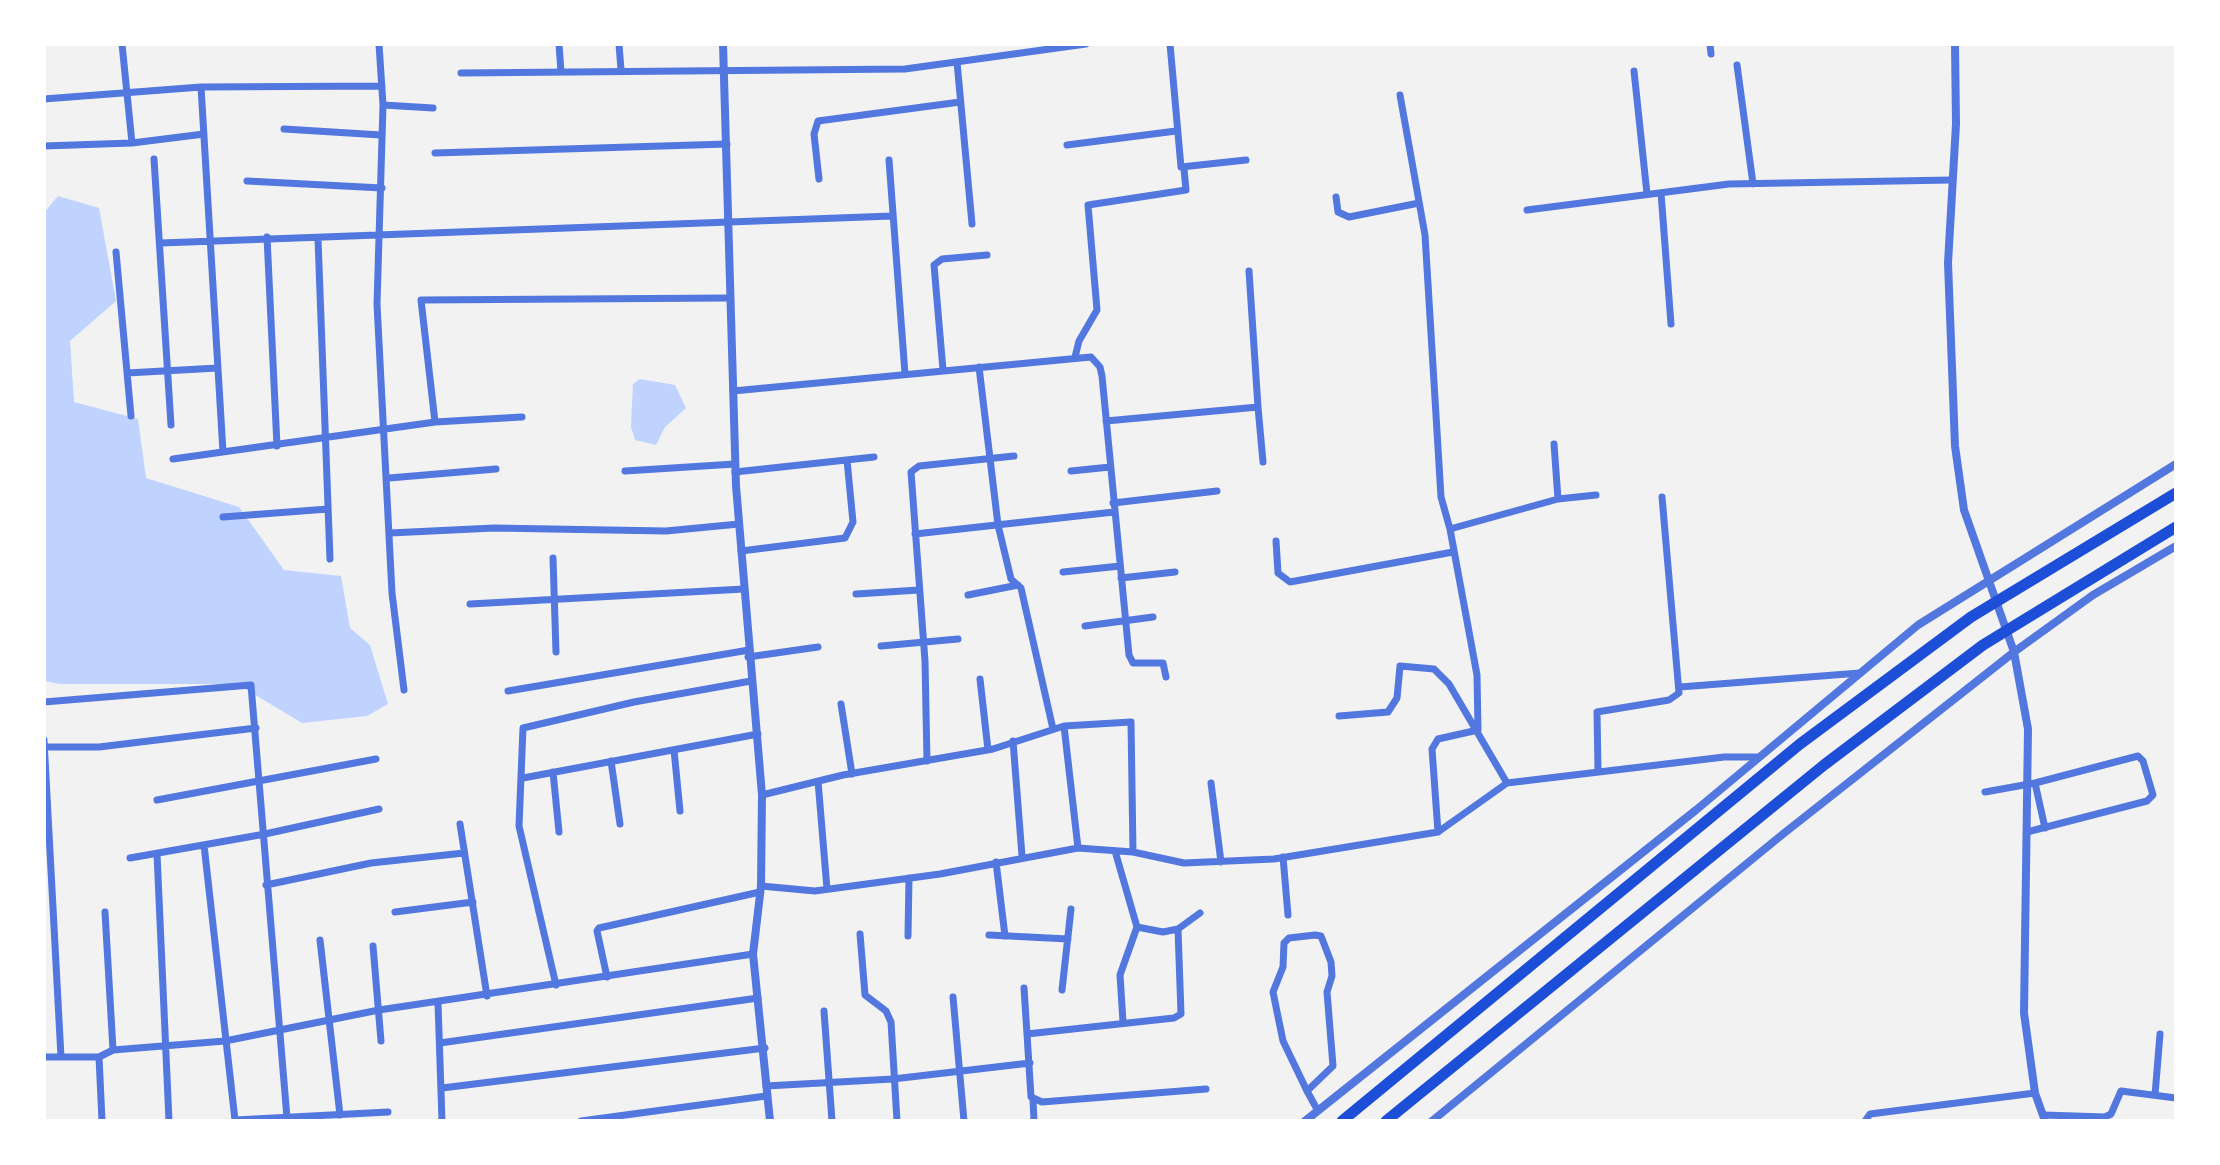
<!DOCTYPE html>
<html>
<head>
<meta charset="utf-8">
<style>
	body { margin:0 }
	#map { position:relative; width:2220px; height:1165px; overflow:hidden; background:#f2f2f2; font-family:"Exo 2",sans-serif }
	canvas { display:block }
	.frame { position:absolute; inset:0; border:46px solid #fff; pointer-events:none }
</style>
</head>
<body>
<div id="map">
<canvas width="2220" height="1165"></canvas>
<div class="frame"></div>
</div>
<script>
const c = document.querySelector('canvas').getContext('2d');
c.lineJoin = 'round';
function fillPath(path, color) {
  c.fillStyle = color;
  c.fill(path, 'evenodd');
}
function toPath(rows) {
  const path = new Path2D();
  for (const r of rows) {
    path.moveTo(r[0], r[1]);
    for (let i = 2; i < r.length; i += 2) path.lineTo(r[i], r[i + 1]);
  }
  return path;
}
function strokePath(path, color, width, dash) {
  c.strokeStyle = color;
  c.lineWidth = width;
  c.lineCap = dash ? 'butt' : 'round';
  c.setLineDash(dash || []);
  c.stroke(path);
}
fillPath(toPath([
	[58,196,99,208,116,301,70,341,74,402,138,419,146,478,239,507,284,570,341,576,350,628,370,645,388,704,367,716,302,723,237,684,60,684,44,681,44,213],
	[640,379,675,385,686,408,665,427,656,445,635,440,631,427,633,384]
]), '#bfd3fe');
strokePath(toPath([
	[122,44,132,143],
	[379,44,383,105,377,304,392,593,404,690],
	[559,44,561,72],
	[619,44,621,70],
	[1170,44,1181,167,1246,160],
	[1710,44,1711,54],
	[957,62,972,224],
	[1737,65,1753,184],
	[1634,71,1647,194],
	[461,73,905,69,1086,44],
	[201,87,223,452],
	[1400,95,1425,235,1441,497,1450,529],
	[44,99,201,87,382,86],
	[383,105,433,108],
	[284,129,381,135],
	[1067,145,1176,131],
	[44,146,132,143,204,134],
	[435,153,727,144],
	[154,159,171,425],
	[889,160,905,374],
	[819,179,814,134,818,121,960,102],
	[247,181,382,188],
	[1661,193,1671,324],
	[1336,197,1338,212,1349,217,1419,203],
	[1527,210,1729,184,1951,180],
	[267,237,277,446],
	[318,239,330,559],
	[161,243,892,216],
	[116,252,131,416],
	[1075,357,1079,341,1097,310,1088,205,1186,190,1184,169],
	[979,367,998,525,1011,579,1021,588,1053,729],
	[943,370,934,265,942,259,987,255],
	[127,373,218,368],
	[733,391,1091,357,1100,367,1102,376,1129,655,1133,663,1163,663,1166,677],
	[1258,407,1263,462],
	[1106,421,1258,407,1249,271],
	[435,422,421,300,728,298],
	[1554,444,1558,499],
	[173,459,435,422,522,417],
	[625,471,735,464],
	[1071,471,1110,467],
	[735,472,874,457],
	[389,478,496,469],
	[1113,503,1217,491],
	[223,517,328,509],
	[390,533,494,528,666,531,739,524],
	[915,534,1114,512],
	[1276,541,1278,573,1290,582,1453,552],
	[741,551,845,538,853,522,847,460],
	[553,558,556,652],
	[1063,572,1120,566],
	[1121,578,1175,572],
	[856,594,919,590],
	[968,595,1018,585],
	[470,604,744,589],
	[1085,626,1153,617],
	[881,646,958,639],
	[748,657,818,647],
	[980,679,988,750],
	[1680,687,1860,673],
	[508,691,749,650],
	[44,702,251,685,287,1118],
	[841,704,852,774],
	[1339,716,1388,712,1397,698,1400,666,1434,669,1449,684,1507,783],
	[1064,726,1078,848],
	[44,740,61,1057],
	[1013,741,1022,856],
	[44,747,99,747,256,728],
	[674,750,680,811],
	[611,761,620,824],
	[927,761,925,661,911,472,919,466,1014,456],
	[1598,771,1597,712,1669,700,1679,693,1662,497],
	[553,772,559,832],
	[523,778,758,734],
	[818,781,827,889],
	[1211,783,1221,862],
	[2035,783,2045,828],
	[1985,792,2035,783,2138,756,2143,761,2153,795,2147,801,2027,832],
	[762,795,843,775,993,749,1064,726,1131,722,1133,852],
	[157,800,376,759],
	[460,824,487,996],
	[1438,832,1432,749,1438,739,1478,730,1477,675,1450,529,1558,499,1596,495],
	[204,845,235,1120,388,1112],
	[1115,851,1137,927,1120,975,1123,1022],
	[157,854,169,1121],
	[1283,857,1288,915],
	[130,858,265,834,379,809],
	[996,862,1005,936],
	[266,885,371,863,464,853],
	[761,886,815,891,940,874,1078,848,1133,852,1184,863,1274,859,1438,832,1507,783,1724,757,1759,757],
	[105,912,113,1050],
	[395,912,473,902],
	[1137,927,1163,932,1178,929,1200,913],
	[1178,929,1181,1014,1174,1018,1027,1034,1031,1097,1042,1102,1206,1089],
	[860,934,865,995,886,1011,891,1022,897,1121],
	[989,935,1068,939],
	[908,936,909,878],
	[320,940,340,1115],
	[373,946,381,1041],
	[607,977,597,931,599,928,760,892],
	[556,985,519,826,523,728,634,702,751,681],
	[1024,988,1027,1034],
	[1062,990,1071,909],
	[953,997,964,1121],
	[438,1003,442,1121],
	[824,1011,832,1121],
	[440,1043,758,998],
	[44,1057,99,1057,113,1050,225,1041,379,1010,753,954],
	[99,1057,102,1121],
	[766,1086,893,1079,1030,1063],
	[442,1088,765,1048],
	[1307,1091,1333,1066,1327,992,1332,976,1331,962,1321,936,1315,935,1289,938,1284,943,1283,967,1273,992,1283,1041,1307,1091,1318,1111],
	[2155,1095,2160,1034],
	[1033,1100,1034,1121],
	[2044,1115,2105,1117,2111,1114,2121,1091,2176,1098],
	[581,1121,766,1096],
	[1865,1121,1870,1114,2035,1093]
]), '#5277de', 7);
strokePath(toPath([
	[723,44,736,486,762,795,761,886,753,954,770,1121],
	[1955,44,1956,124,1948,263,1955,446,1964,510,2014,652,2028,729,2024,1013,2035,1093,2045,1121],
	[1305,1121,1696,810,1918,625,2176,464],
	[1432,1121,1783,834,2014,652,2093,595,2176,546]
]), '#5277de', 8);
strokePath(toPath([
	[1342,1121,1800,744,1971,617,2176,493],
	[1386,1121,1824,765,1983,645,2176,527]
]), '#1d4ed8', 11);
</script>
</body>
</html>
